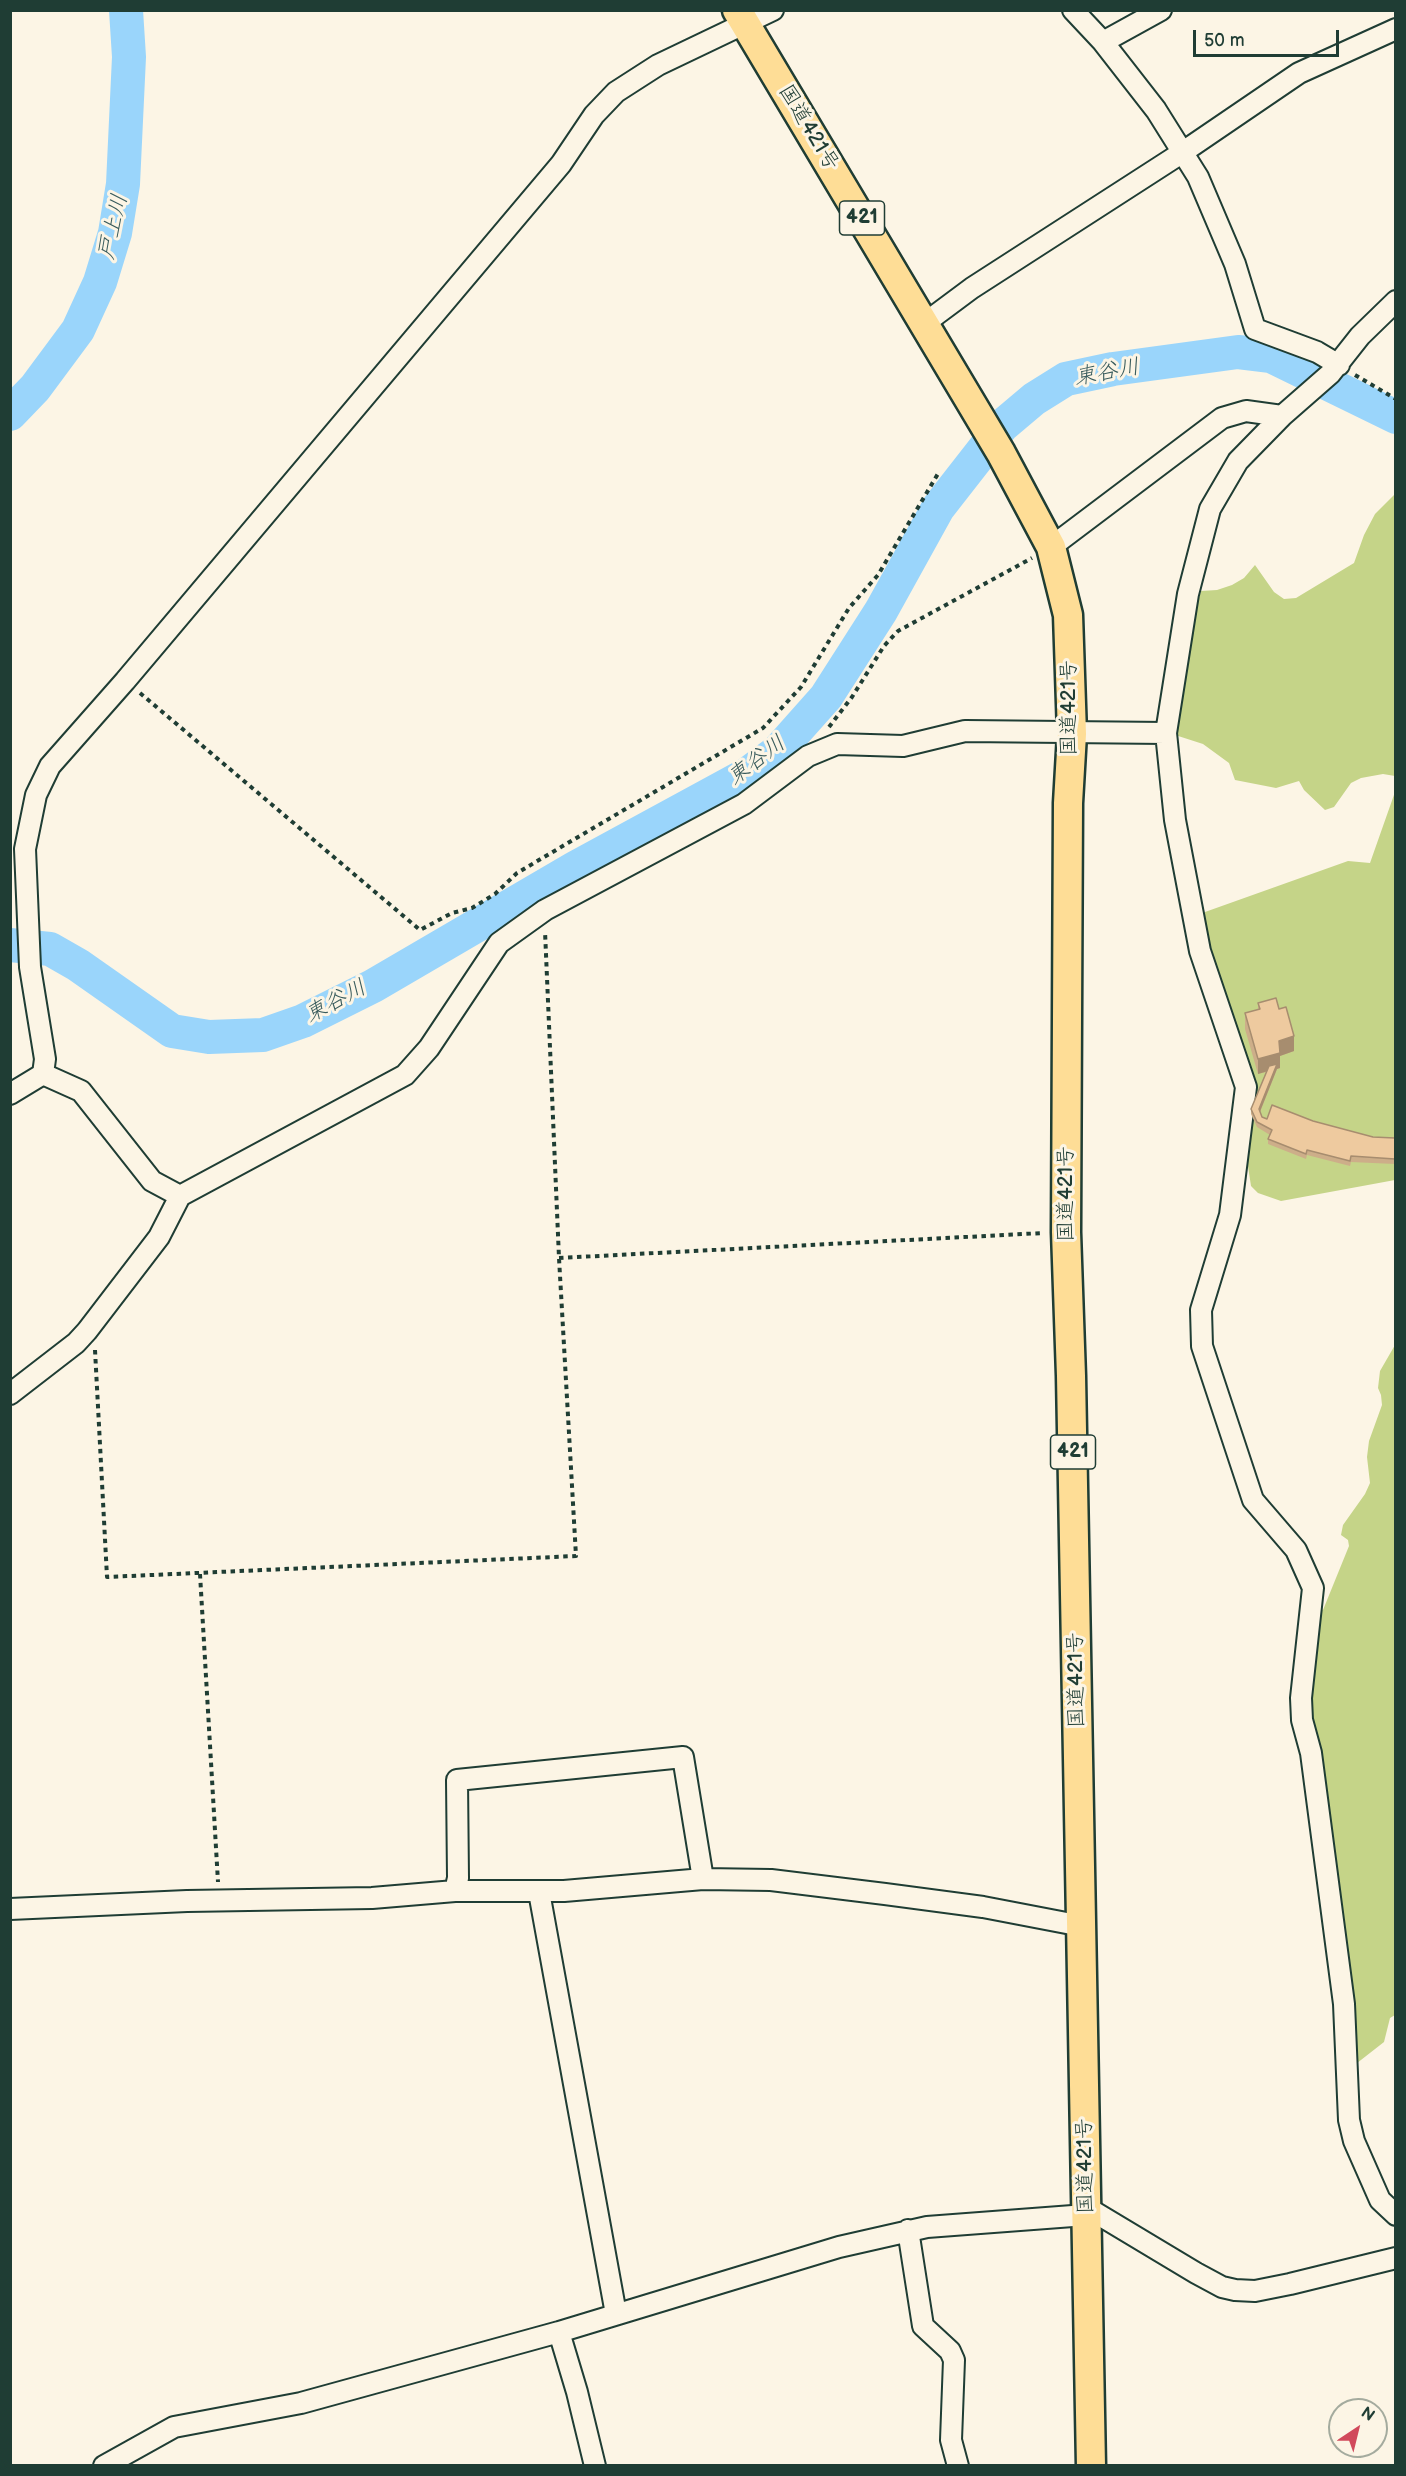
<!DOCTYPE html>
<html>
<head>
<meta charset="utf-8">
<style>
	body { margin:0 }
	#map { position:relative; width:1406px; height:2476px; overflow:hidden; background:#fcf5e5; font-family:"Balsamiq Sans",sans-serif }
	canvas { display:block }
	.frame { position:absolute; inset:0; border:12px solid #1f3d34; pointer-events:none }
	.north { position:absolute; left:1328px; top:2398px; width:60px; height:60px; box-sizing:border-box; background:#fcf5e5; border:2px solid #a4ab9e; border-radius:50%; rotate:35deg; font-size:16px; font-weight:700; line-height:24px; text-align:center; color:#1f3d34 }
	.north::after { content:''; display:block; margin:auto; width:21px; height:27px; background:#d1495b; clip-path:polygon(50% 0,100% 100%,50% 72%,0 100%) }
	.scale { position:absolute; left:1193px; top:30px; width:146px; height:27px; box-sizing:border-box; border:3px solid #1f3d34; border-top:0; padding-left:8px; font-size:18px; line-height:21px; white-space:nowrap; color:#1f3d34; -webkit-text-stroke:4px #fcf5e5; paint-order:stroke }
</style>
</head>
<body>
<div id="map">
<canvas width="1406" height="2476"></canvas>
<div class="frame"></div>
<div class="north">N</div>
<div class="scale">50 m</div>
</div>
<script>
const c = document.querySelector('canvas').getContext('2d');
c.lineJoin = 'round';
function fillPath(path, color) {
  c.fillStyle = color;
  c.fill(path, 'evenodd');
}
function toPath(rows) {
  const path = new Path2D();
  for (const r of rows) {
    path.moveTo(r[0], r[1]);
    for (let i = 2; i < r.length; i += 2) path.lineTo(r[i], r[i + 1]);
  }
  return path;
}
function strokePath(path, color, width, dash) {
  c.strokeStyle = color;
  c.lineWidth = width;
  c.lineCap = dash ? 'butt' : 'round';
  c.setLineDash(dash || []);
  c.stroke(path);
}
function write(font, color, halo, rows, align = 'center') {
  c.font = font + ' "Balsamiq Sans","Klee One",sans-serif';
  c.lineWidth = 6;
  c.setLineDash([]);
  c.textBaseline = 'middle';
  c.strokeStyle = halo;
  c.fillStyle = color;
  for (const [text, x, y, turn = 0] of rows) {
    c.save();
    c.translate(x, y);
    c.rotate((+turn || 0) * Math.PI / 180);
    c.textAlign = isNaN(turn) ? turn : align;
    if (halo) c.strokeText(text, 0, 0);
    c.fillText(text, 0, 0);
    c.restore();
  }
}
fillPath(toPath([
	[1395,494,1395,776,1383,774,1361,778,1351,783,1334,807,1325,810,1304,790,1299,781,1276,788,1235,780,1229,763,1203,744,1172,734,1183,656,1201,591,1217,590,1232,585,1244,578,1255,565,1274,592,1284,599,1296,598,1354,563,1364,535,1375,514],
	[1395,792,1395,1180,1281,1201,1258,1193,1251,1186,1244,1140,1245,1114,1201,920,1205,912,1348,861,1370,863],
	[1395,1345,1395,2015,1390,2018,1384,2042,1352,2067,1307,1721,1317,1607,1323,1610,1349,1546,1348,1540,1341,1535,1343,1525,1365,1494,1370,1483,1367,1457,1369,1441,1382,1405,1381,1395,1378,1388,1380,1371]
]), '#c5d488');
strokePath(toPath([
	[10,414,35,388,78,330,100,282,115,233,123,184,129,57,126,10],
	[10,945,50,949,78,965,172,1031,209,1037,263,1035,303,1021,373,986,575,868,746,775,778,751,826,697,881,611,938,508,1002,426,1034,399,1066,379,1113,369,1238,352,1271,356,1396,417]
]), '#9ad5fb', 34);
const minor = toPath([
	[1073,10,1103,42,1156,110,1198,177,1235,264,1255,329,1317,352,1339,365],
	[1103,42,1161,10],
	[1396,301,1360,336,1330,374,1282,416,1238,461,1210,509,1188,594,1166,733,1175,820,1200,951,1246,1087,1230,1215,1201,1310,1202,1346,1253,1500,1296,1550,1313,1588,1301,1698,1302,1720,1311,1753,1344,2004,1349,2120,1354,2141,1380,2200,1396,2215],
	[925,323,972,288,1183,152,1299,73,1396,29],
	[1051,547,1222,418,1246,411,1282,416],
	[43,1074,81,1091,152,1181,180,1196],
	[10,1094,43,1074,45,1059,30,967,25,849,36,795,50,766,125,681,561,164,594,115,616,92,658,65,773,10],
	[10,1394,76,1343,87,1331,159,1237,180,1196,405,1075,429,1048,499,943,545,910,744,804,808,756,837,744,903,746,965,731,1166,733],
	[455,1891,458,1878,457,1780,683,1757,703,1879],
	[539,1892,616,2314],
	[10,1909,187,1901,372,1898,455,1891,564,1891,703,1879,771,1880,885,1894,983,1907,1082,1926],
	[1086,2207,1196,2273,1222,2287,1235,2290,1255,2291,1290,2284,1396,2258],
	[908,2230,923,2326,950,2351,954,2360,951,2440,958,2466],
	[559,2332,577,2392,595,2466],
	[104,2466,174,2427,301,2403,559,2332,839,2247,927,2227,1086,2215]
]);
const highway = toPath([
	[737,10,1001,453,1051,547,1068,615,1072,734,1068,803,1066,1232,1071,1376,1091,2466]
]);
strokePath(minor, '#1f3d34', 24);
strokePath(highway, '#1f3d34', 33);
strokePath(toPath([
	[1355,375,1396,399],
	[140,693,420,930,452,913,472,908,495,894,517,873,763,728,801,687,849,608,878,575,939,472],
	[829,727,852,697,884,646,898,631,1032,558],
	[559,1258,1043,1233],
	[95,1350,107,1577,576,1556,559,1258,545,931],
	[200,1574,218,1882]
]), '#1f3d34', 4, [4.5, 4.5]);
strokePath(minor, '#fcf5e5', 20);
strokePath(highway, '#fedd96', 28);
fillPath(toPath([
	[1258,1003,1294,1051,1280,1056,1280,1068,1277,1069,1260,1112,1262,1117,1267,1119,1313,1121,1373,1137,1395,1138,1395,1164,1351,1162,1350,1166,1307,1155,1306,1159,1268,1144,1268,1139,1270,1135,1257,1127,1251,1114,1251,1109,1266,1072,1258,1074,1245,1029,1245,1013,1258,1010]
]), '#cdae89');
fillPath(toPath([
	[1294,1036,1294,1051,1280,1056,1280,1068,1277,1069,1259,1114,1259,1109,1275,1069,1258,1074,1258,1059,1279,1041]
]), '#a78d6f');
const building = toPath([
	[1276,998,1279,1009,1286,1007,1294,1036,1279,1041,1280,1053,1258,1059,1245,1013,1260,1009,1258,1003,1276,998],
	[1277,1064,1259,1109,1262,1117,1267,1119,1272,1105,1313,1121,1373,1137,1395,1138,1395,1159,1351,1156,1350,1161,1307,1150,1306,1154,1268,1139,1272,1130,1257,1122,1251,1109,1269,1066,1277,1064]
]);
fillPath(building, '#eeca9f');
strokePath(building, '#a78d6f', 1.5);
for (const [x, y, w] of [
	[862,218,45],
	[1073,1452,45]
]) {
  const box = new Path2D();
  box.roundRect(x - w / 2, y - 17, w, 34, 4.5);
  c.fillStyle = '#fcf5e5';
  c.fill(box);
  strokePath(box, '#1f3d34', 1.5);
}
write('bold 20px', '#1f3d34', null, [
	["421",862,218],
	["421",1073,1452]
]);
write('21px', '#1f3d34', '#fcf5e5', [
	["国道421号",808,128,59],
	["国道421号",1070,708,-90],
	["国道421号",1067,1194,-90],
	["国道421号",1077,1680,-91],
	["国道421号",1086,2166,-91]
]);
write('italic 22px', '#385b5c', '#fcf5e5', [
	["戸上川",114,227,-77],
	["東谷川",1107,373,-10],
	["東谷川",757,761,-37],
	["東谷川",336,1002,-28]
]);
</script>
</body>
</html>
